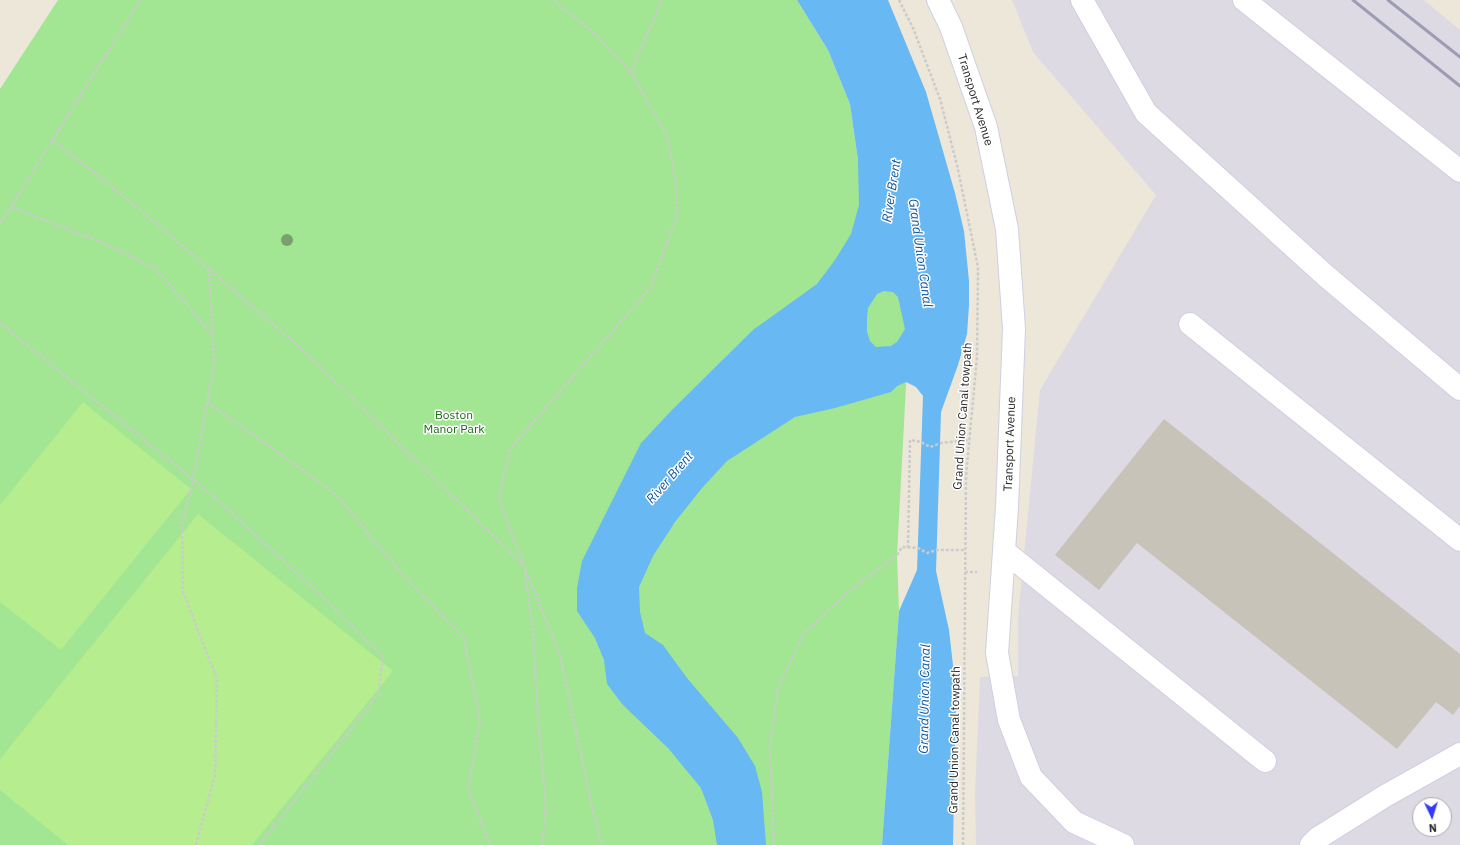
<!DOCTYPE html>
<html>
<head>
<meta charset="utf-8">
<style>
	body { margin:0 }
	#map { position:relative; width:1460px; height:845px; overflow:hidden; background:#ece7d9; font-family:"IBM Plex Sans",sans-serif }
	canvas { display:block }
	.north { position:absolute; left:1412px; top:797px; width:40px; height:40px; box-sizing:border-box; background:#fff; border:1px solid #a9a9a9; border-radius:50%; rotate:176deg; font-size:11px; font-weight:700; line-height:16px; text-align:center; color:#282828 }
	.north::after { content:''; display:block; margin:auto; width:14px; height:18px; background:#333aff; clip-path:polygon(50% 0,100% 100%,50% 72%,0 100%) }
</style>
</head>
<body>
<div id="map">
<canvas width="1460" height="845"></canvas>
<div class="north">N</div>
</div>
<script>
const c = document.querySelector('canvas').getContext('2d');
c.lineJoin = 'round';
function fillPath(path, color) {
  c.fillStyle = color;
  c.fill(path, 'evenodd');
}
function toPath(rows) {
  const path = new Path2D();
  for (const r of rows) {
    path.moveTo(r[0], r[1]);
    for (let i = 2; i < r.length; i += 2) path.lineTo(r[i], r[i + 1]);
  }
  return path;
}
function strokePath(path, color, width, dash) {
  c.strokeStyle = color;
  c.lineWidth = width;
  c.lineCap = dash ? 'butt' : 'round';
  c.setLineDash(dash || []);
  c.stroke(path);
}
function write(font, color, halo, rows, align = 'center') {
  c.font = font + ' "IBM Plex Sans",sans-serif';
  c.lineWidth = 3;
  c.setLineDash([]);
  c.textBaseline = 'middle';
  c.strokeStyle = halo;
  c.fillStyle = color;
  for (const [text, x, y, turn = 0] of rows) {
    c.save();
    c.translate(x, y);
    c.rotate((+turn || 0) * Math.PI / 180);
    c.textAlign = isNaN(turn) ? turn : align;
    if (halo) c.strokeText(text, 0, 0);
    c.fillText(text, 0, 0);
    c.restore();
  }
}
fillPath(toPath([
	[1012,0,1424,0,1460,30,1460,845,976,845,975,793,980,677,1018,676,1018,617,1040,390,1156,195,1033,52],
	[1420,805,1444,805,1444,829,1420,829]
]), '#dedae3');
fillPath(toPath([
	[58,0,797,0,828,50,850,104,858,160,909,329,897,555,899,611,882,845,0,845,0,89]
]), '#a2e593');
fillPath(toPath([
	[83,402,191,489,61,650,0,602,0,505],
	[198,514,393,671,252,845,68,845,0,790,0,759]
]), '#b6ed8e');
fillPath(toPath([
	[797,0,888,0,926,92,955,193,964,231,969,281,969,305,967,334,958,365,941,412,936,571,949,630,956,692,953,845,882,845,899,611,917,570,923,396,916,387,906,382,897,386,891,392,835,408,795,417,727,461,702,488,675,522,653,556,639,587,640,612,645,633,663,645,687,678,738,738,755,766,762,792,766,845,717,845,713,820,701,788,668,748,623,705,607,684,604,660,595,638,577,611,577,588,582,561,641,443,672,410,753,330,817,284,835,260,851,234,859,205,858,160,850,104,828,50],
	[884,291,893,292,898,297,905,329,897,342,891,346,876,347,870,341,867,332,867,318,868,308,877,294]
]), '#67b8f3');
fillPath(toPath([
	[1164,419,1460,654,1460,706,1453,715,1436,702,1397,749,1137,543,1099,590,1055,555]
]), '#c7c3b9');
const minor = toPath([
	[938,0,951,27,986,127,1007,229,1014,329,1007,507,997,653,1009,720,1031,777,1074,822,1123,845],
	[1082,0,1146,113,1326,276,1460,389],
	[1244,0,1460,171],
	[1190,324,1460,540],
	[1004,551,1265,761],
	[1311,845,1318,838,1385,796,1460,754]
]);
strokePath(minor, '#cecfe2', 24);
strokePath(toPath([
	[899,0,913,28,940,99,957,165,978,267,977,357,966,476,963,845],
	[631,72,661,3,659,0],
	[53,140,144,213,304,351,523,565],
	[12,207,105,244,155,268,211,333],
	[0,224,140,0],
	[209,268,214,364,207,402,336,494,400,572,464,638,480,721,468,789,490,845],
	[0,323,212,495,321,595,383,657,378,695,259,845],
	[908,548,910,440,921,442,930,447,941,443,970,440],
	[526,571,560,655,592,807,602,845],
	[965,572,977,572],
	[196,845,215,775,217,679,183,592,182,524,193,481,207,402],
	[542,845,546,808,539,731,533,631,524,566,499,499,510,449,651,287,677,215,676,183,667,136,631,72,592,31,553,0],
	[774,845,770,747,778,688,804,633,846,594,897,555,902,547,918,548,927,553,937,550,965,550]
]), '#cbcbcb', 2.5, [3, 2]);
strokePath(minor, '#fff', 22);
strokePath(toPath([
	[1353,0,1460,86],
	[1388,0,1460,57]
]), '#9c9cb4', 3);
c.fillStyle = '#79a16e';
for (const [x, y] of [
	[287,240]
]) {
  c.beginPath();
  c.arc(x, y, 6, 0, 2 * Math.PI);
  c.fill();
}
write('12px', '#282828', '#fff', [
	["Transport Avenue",975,100,73],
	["Grand Union Canal towpath",963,416,-86],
	["Transport Avenue",1010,444,-88],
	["Grand Union Canal towpath",955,740,-89]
]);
write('12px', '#1b6816', '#fff', [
	["Boston",454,416],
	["Manor Park",454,430]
]);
write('italic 13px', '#08539d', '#fff', [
	["River Brent",892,191,-81],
	["Grand Union Canal",920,253,82],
	["River Brent",670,478,-49],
	["Grand Union Canal",925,699,-89]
]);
</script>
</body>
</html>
